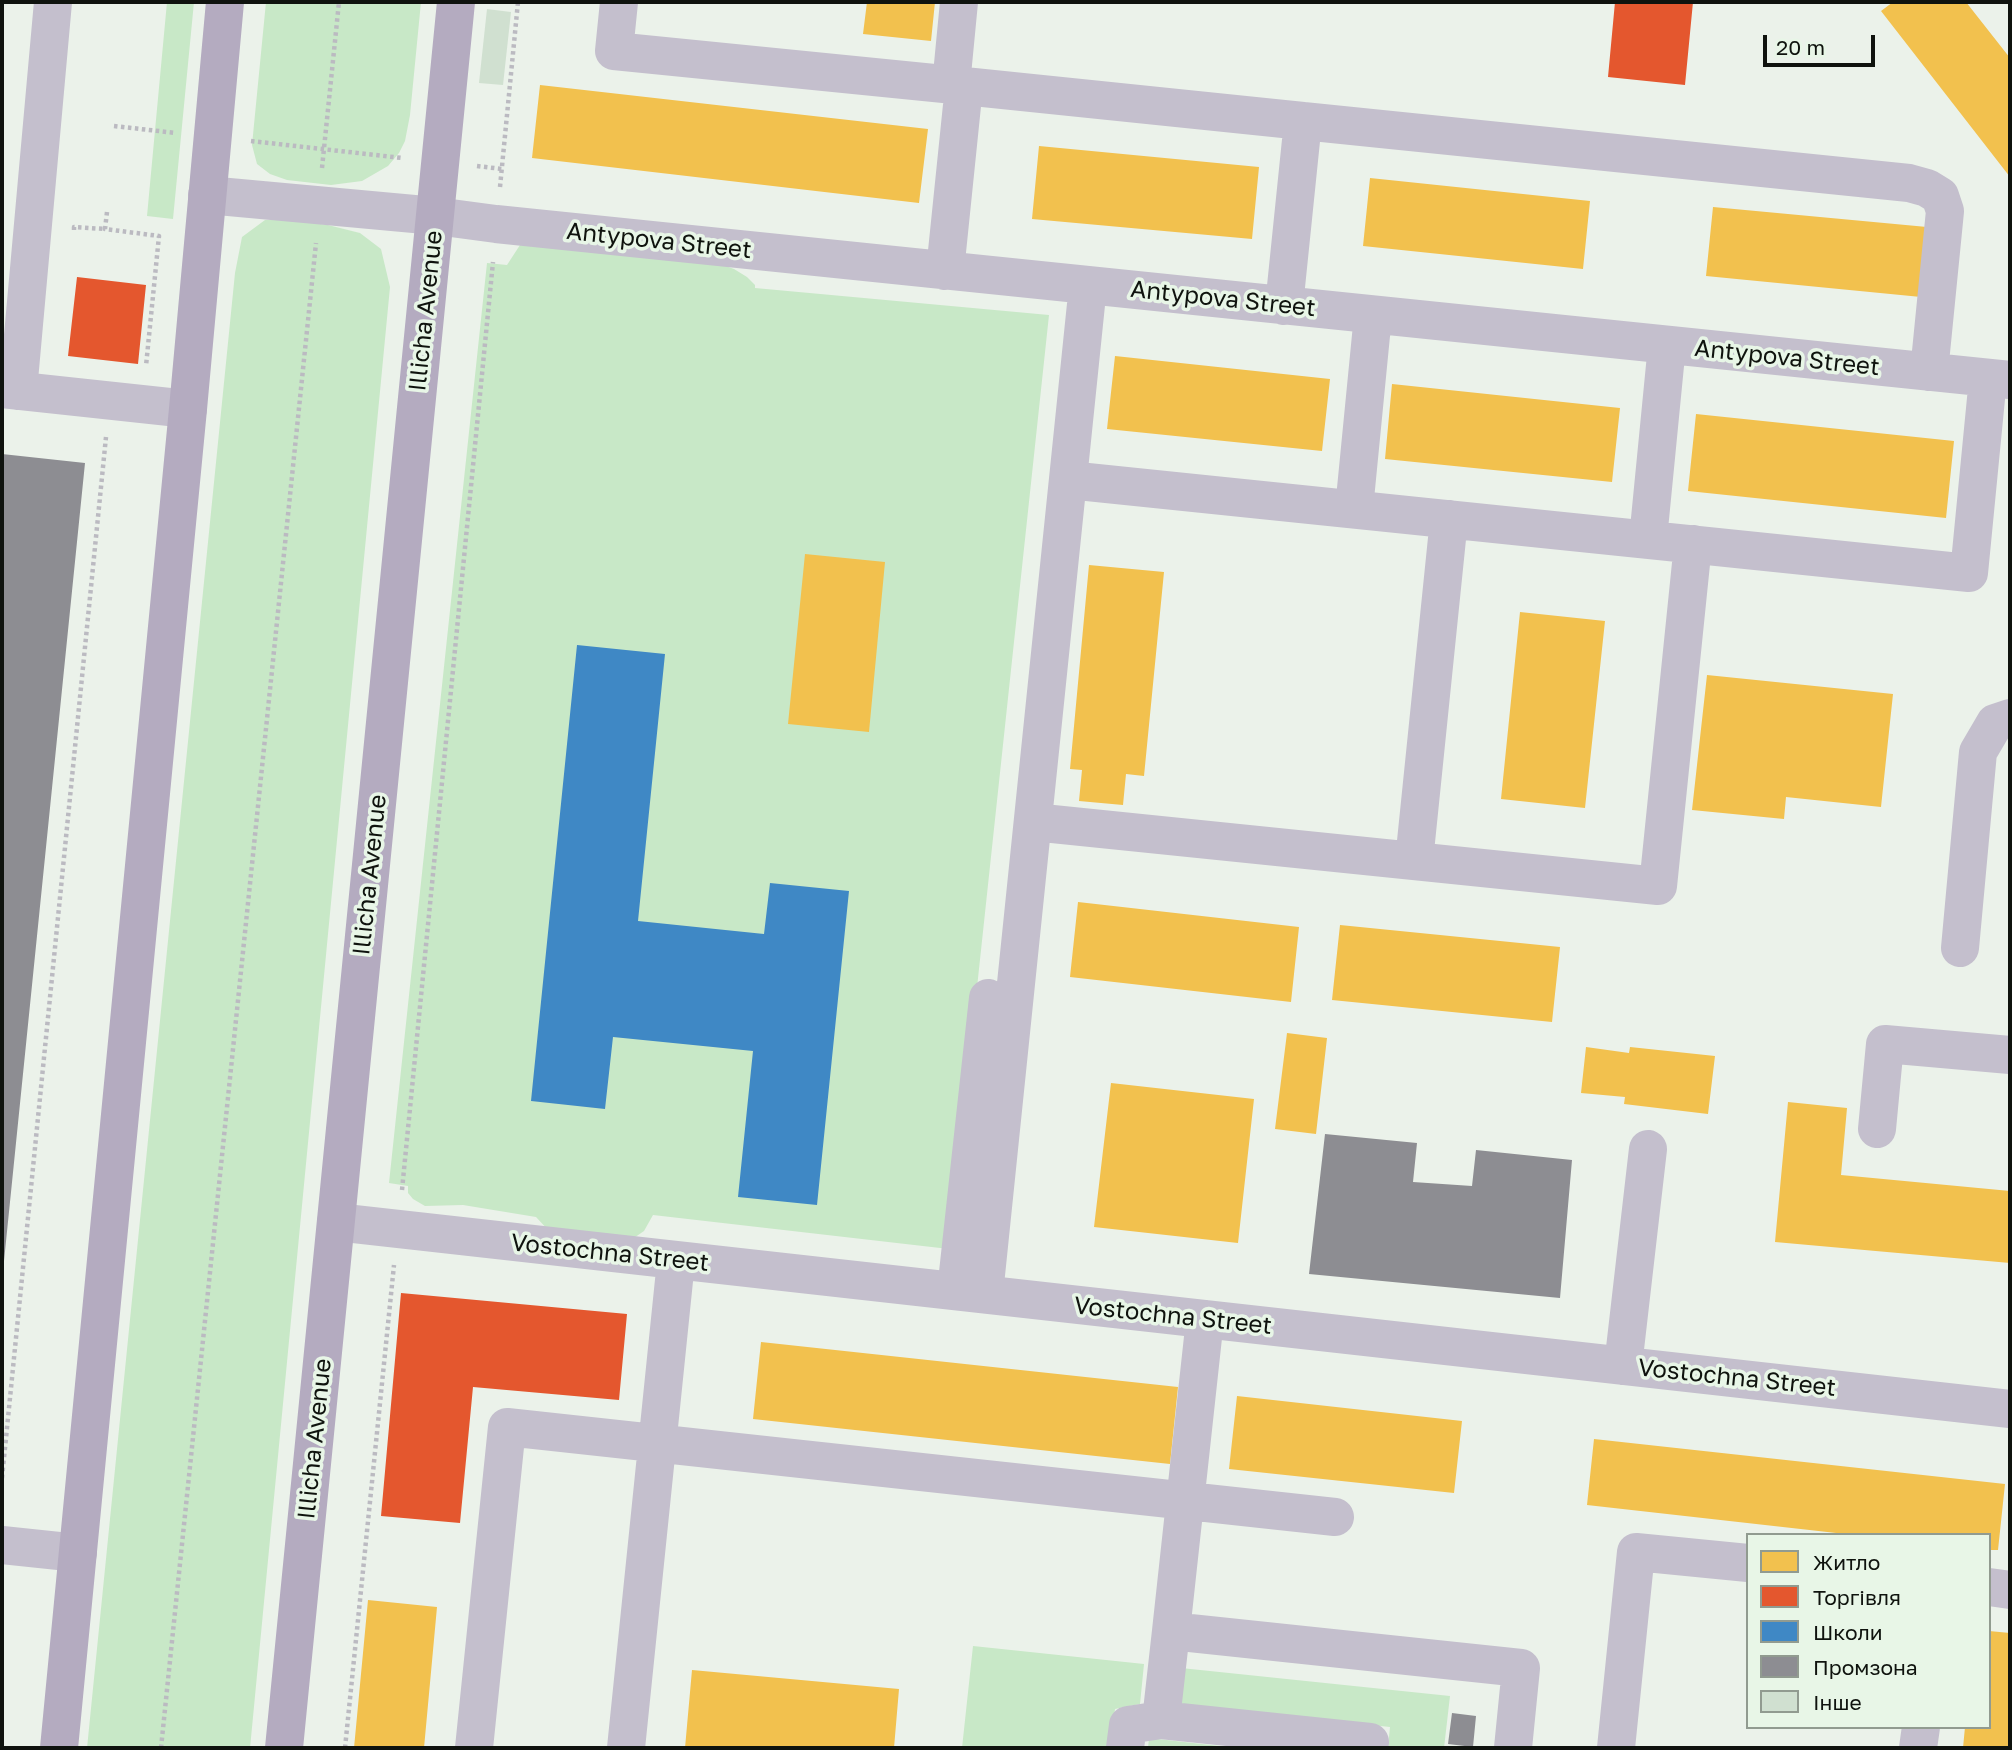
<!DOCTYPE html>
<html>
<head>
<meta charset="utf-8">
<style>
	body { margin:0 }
	#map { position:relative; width:2012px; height:1750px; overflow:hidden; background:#ebf2ea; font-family:"Golos Text",sans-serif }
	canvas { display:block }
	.frame { position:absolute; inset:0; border:4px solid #0f130e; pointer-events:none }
	.legend { position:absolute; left:1746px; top:1533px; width:245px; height:196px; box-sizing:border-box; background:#e8f6e7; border:2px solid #919b90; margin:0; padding:9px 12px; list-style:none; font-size:21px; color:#0f130e }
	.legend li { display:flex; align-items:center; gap:14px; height:35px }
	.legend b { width:35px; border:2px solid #919b90 }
	.scale { position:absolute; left:1763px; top:35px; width:112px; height:32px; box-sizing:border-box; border:4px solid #0f130e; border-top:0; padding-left:9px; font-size:21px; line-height:24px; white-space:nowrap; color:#0f130e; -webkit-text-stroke:5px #e8f6e7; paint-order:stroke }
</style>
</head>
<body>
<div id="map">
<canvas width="2012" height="1750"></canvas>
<div class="frame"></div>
<ul class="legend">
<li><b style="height:19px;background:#f2c14e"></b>Житло</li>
<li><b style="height:19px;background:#e4572e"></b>Торгівля</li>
<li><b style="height:19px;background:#3f88c5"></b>Школи</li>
<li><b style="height:19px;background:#8d8d92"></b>Промзона</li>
<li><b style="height:19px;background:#d0e0d0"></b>Інше</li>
</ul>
<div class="scale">20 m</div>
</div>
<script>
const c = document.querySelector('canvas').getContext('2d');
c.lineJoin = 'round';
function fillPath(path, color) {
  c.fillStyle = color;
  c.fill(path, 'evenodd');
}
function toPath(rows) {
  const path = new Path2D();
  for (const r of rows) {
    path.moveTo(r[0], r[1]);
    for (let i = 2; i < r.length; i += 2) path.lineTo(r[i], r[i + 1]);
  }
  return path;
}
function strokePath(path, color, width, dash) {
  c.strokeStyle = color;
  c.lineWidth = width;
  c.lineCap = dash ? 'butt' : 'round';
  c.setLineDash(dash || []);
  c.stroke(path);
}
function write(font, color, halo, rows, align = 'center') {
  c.font = font + ' "Golos Text",sans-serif';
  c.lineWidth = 7;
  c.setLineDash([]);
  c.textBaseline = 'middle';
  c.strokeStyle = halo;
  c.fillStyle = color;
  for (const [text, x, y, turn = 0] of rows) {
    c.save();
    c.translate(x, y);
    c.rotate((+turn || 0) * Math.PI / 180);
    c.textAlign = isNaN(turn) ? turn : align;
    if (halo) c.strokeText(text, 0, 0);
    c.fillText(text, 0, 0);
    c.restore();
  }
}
fillPath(toPath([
	[167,2,194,2,173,219,147,216],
	[266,2,421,2,410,115,405,141,399,153,388,166,362,181,331,185,287,180,270,174,257,164,252,145],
	[265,220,292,220,328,225,360,233,381,249,390,287,250,1748,87,1748,235,273,242,237],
	[520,245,720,264,734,269,747,277,755,285,755,288,1049,315,949,1249,653,1215,644,1231,628,1242,550,1232,536,1217,463,1205,425,1206,413,1199,408,1193,408,1186,389,1183,487,263,507,265],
	[973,1646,1144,1664,1140,1704,1115,1709,1110,1748,962,1748],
	[1181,1668,1450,1696,1444,1748,1388,1748,1390,1727,1177,1704],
	[1149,1738,1228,1747,1228,1748,1148,1748]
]), '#c8e8c7');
fillPath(toPath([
	[867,2,935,2,931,41,863,34],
	[1893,2,1966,2,2010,58,2010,177,1881,11],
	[540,85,928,129,919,203,532,158],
	[1039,146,1259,167,1252,239,1032,219],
	[1370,178,1590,201,1583,269,1363,246],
	[1713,207,1927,227,1921,297,1706,276],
	[1115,356,1330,379,1322,451,1107,429],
	[1392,384,1620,408,1612,482,1385,459],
	[1696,414,1954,441,1946,518,1688,491],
	[805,554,885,562,869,732,788,724],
	[1089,565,1164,572,1144,776,1126,774,1123,805,1079,801,1082,770,1070,769],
	[1520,612,1605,621,1585,808,1501,799],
	[1707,675,1893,694,1881,807,1786,797,1784,819,1692,810],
	[1078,902,1299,927,1291,1002,1070,977],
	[1340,925,1560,947,1552,1022,1332,1000],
	[1287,1033,1327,1038,1316,1134,1275,1129],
	[1586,1047,1629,1053,1630,1047,1715,1056,1708,1114,1624,1104,1625,1097,1581,1093],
	[1111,1083,1254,1099,1238,1243,1094,1227],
	[1788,1102,1847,1108,1841,1175,2010,1191,2010,1263,1775,1242],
	[761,1342,1178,1387,1170,1464,753,1419],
	[1237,1396,1462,1421,1454,1493,1229,1469],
	[1594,1439,2005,1484,1998,1550,1989,1550,1989,1535,1854,1535,1587,1505],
	[368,1600,437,1607,424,1748,354,1748],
	[1989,1631,2010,1633,2010,1748,1963,1748,1965,1727,1989,1727],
	[692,1670,899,1689,894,1748,685,1748]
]), '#f2c14e');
fillPath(toPath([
	[1615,2,1693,2,1685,85,1608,77],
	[77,277,146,285,138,364,68,356],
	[401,1293,627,1314,619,1400,473,1387,460,1523,381,1516]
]), '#e4572e');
fillPath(toPath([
	[577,645,665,654,638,921,764,934,770,883,849,891,817,1205,738,1197,753,1051,613,1037,605,1109,531,1101]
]), '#3f88c5');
fillPath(toPath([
	[2,454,85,463,4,1261,2,1261],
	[1325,1134,1417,1143,1413,1182,1472,1186,1476,1150,1572,1160,1560,1298,1309,1274],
	[1452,1713,1476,1716,1473,1747,1448,1744]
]), '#8d8d92');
fillPath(toPath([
	[487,9,511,12,503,85,479,83]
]), '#d0e0d0');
strokePath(toPath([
	[114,126,176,133],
	[251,141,402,158],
	[477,166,502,169],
	[322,168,339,2],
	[500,187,518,2],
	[107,212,105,229,159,236,146,366],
	[74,230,74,227,105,229],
	[402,1190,493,262],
	[2,1478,106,437],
	[161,1748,316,243],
	[345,1748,394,1265]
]), '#bbbac1', 4.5, [3.5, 3.5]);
strokePath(toPath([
	[619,2,614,51,964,86,945,271],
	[951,85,959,2],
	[964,86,1303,121,1284,306],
	[1303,121,1909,183,1927,188,1940,196,1945,211,1929,372],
	[207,195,436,216,496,224,2010,380],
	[2,389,188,409],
	[18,391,53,2],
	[1068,480,1969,573,1988,378],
	[1354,509,1373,315],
	[1648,539,1667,345],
	[1033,822,1658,886,1693,544],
	[1414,861,1449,519],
	[1960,948,1978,752,1995,723,2010,718],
	[1877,1129,1885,1044,2010,1055],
	[336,1222,2010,1409],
	[956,1291,988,998],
	[984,1294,1088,285],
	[1623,1366,1648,1149],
	[2,1545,78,1553],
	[1989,1587,2010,1590],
	[1171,1631,1205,1319],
	[1161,1720,1171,1631,1521,1668,1513,1748],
	[474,1748,507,1427,1335,1517],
	[626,1748,676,1261],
	[1125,1748,1128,1725,1161,1720,1370,1742,1369,1748],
	[1616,1748,1636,1552,1748,1563],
	[1918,1748,1921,1727]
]), '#c4bfcd', 38);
strokePath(toPath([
	[59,1748,188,409,225,2],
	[284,1748,456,2]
]), '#b4abc0', 38);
write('24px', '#0f130e', '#e8f6e7', [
	["Antypova Street",659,241,6],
	["Antypova Street",1223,299,6],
	["Illicha Avenue",426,311,-84],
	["Antypova Street",1787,358,6],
	["Illicha Avenue",370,875,-84],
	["Vostochna Street",610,1253,6],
	["Vostochna Street",1173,1316,6],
	["Vostochna Street",1737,1378,6],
	["Illicha Avenue",315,1439,-84]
]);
</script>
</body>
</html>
